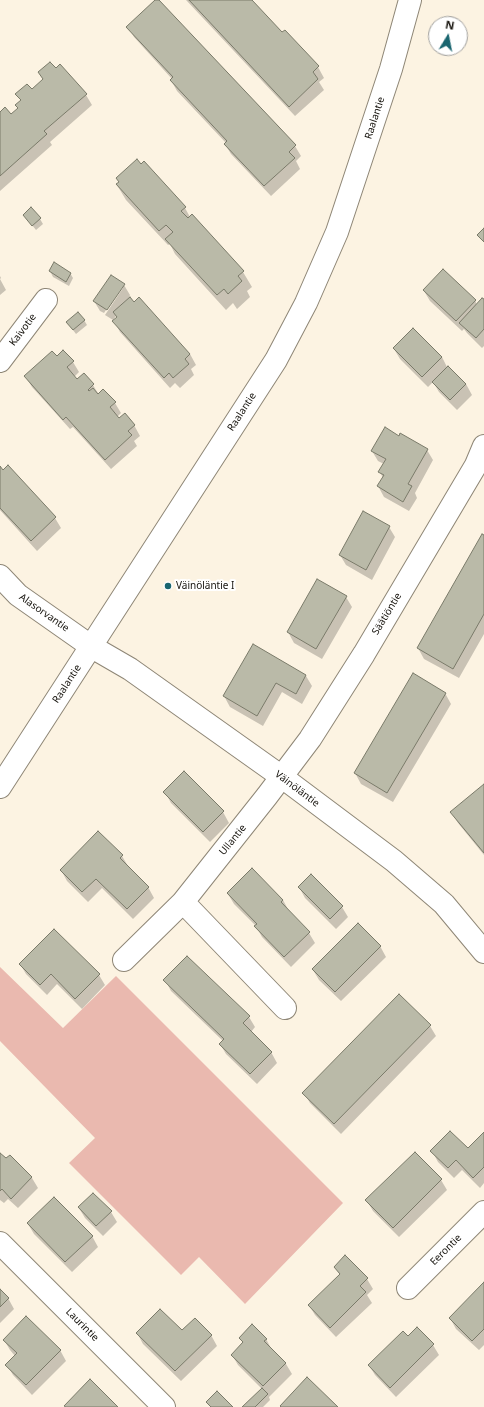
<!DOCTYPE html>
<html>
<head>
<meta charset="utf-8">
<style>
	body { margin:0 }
	#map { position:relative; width:484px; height:1407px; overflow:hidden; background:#fcf3e2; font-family:"Noto Sans",sans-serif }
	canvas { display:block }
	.north { position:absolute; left:428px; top:16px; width:40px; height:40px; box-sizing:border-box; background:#fff; border:1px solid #a1a09e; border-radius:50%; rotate:10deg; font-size:11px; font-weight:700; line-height:16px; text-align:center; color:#15120c }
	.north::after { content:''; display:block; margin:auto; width:14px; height:18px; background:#19656f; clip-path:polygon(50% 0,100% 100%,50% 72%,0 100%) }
</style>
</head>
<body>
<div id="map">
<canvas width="484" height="1407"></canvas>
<div class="north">N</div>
</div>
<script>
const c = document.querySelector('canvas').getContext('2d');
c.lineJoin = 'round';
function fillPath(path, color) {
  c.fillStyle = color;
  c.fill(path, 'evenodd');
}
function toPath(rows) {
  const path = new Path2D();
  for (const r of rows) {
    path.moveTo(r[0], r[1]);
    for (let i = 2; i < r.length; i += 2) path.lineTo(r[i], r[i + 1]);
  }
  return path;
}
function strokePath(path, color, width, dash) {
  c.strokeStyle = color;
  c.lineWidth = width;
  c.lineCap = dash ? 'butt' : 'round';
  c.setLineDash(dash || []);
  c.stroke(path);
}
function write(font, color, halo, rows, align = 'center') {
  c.font = font + ' "Noto Sans",sans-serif';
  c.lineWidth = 4;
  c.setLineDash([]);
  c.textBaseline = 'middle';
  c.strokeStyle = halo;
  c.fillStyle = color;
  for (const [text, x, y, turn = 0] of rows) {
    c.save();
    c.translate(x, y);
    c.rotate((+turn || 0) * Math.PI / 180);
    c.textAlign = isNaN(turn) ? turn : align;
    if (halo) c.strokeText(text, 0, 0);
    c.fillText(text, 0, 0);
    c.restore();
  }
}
fillPath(toPath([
	[0,967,63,1028,116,976,343,1203,245,1304,199,1257,181,1275,69,1163,95,1138,0,1041]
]), '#eab9af');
fillPath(toPath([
	[156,0,158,0,295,146,301,156,296,161,300,169,271,196,231,154,225,144,226,143,177,91,171,80,172,79,134,37,128,27],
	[186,0,251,0,282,34,285,31,318,67,324,78,319,82,324,90,295,116],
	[39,73,86,95,92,105,50,142,52,145,0,191,0,113,11,115,19,108,21,101,17,94,32,90,44,80],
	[117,185,185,208,190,217,243,272,252,287,247,291,250,297,237,309,233,303,226,310,175,254,170,244,168,245,126,200],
	[24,215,40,219,43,224,36,230],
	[50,271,70,273,73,278,69,286,53,277],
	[0,276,1,278,0,279,6,290,0,295],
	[124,285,130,295,129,297,134,303,190,354,196,365,191,369,194,375,180,388,175,383,170,388,120,332,114,321,117,318,116,316,113,320,105,315,123,288,121,288,104,313,100,311,94,301],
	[424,291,475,300,477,305,484,301,484,346,482,348,467,333,464,329,462,331,430,301],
	[84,320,87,325,76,334,67,322],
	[394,349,442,357,447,367,466,384,472,395,457,410,439,392,433,382,428,387,400,359],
	[63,351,73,362,79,372,74,377,77,380,84,374,93,385,99,395,103,391,115,403,121,413,117,417,119,419,134,425,140,436,134,441,137,446,111,469,73,427,70,429,32,387,25,376,57,358],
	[399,437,427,450,433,460,415,493,417,498,409,511,384,497,378,486,383,478,380,472,384,464,378,461,372,451],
	[8,467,55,518,61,528,37,551,0,510,0,468,3,471],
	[389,527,395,537,372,580,346,565,340,555],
	[484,536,484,634,459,678,424,659,418,648],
	[346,597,352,607,322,659,294,643,288,632],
	[254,646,306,676,312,686,302,704,282,692,263,726,230,707,224,696],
	[445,693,451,704,393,802,361,784,355,773],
	[184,773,223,812,229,823,210,842,171,803,165,792],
	[484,786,484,855,458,823,452,813],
	[98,832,122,856,128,866,148,887,154,898,133,919,102,888,88,902,67,881,61,870],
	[311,876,342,907,348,917,336,929,305,898,299,887],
	[228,894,283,900,289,911,309,933,315,943,291,967,262,937,256,926,234,904],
	[54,930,99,975,105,985,82,1009,57,984,47,995,26,974,20,964],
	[380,946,386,957,341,1001,319,980,313,970],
	[187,957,249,1017,255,1027,251,1032,271,1052,277,1063,257,1084,226,1054,220,1044,223,1041,171,991,165,980],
	[399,995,430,1026,436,1036,341,1134,310,1103,304,1093],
	[484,1133,484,1183,480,1188,462,1170,454,1178,438,1162,432,1151,468,1150],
	[415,1153,441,1180,447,1190,399,1237,373,1211,367,1201],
	[0,1154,6,1160,10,1156,32,1178,38,1188,18,1208,8,1199,4,1203,0,1200],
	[79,1208,111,1212,117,1222,103,1236,85,1218],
	[28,1224,92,1236,98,1247,72,1272,34,1234],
	[335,1267,367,1279,373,1289,367,1295,372,1303,336,1337,315,1315,309,1305,340,1275],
	[484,1284,484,1345,479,1350,456,1329,450,1318],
	[0,1290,8,1298,14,1309,0,1323],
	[417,1328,433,1345,439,1355,396,1397,375,1375,369,1365,408,1337],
	[182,1332,211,1335,217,1346,181,1381,143,1344,137,1333],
	[240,1338,266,1339,272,1350,286,1364,292,1374,269,1397,270,1400,263,1407,244,1407,262,1389,238,1365,232,1355,243,1343],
	[4,1340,60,1350,66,1361,32,1395,13,1375,7,1365,15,1356,10,1350]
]), '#0003');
const building = toPath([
	[155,0,159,0,296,145,289,152,295,158,264,186,224,144,227,141,170,80,173,77,126,27,155,0],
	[189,0,252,0,282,32,285,30,319,66,313,72,318,79,289,107,189,0],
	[50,62,56,68,60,64,87,94,44,131,47,134,0,176,0,112,5,107,11,114,18,108,15,105,21,100,15,94,27,84,32,89,43,79,38,72,50,62],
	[137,159,141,164,144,161,186,207,181,211,188,218,192,214,244,271,238,276,242,281,228,294,224,289,217,295,165,239,173,232,166,225,159,231,116,184,119,182,116,178,137,159],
	[31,207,41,218,32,226,23,215,31,207],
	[484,228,484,242,477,235,484,228],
	[54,262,71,273,66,282,49,271,54,262],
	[443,269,476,300,456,321,423,290,443,269],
	[111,275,125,284,107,310,93,301,111,275],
	[130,297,134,302,139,297,190,354,185,359,189,364,173,378,169,373,164,378,112,321,117,317,113,312,130,297],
	[482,298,484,299,484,329,476,338,459,323,482,298],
	[78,312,85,320,73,330,66,322,78,312],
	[413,328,442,357,422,377,393,348,413,328],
	[63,350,74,361,67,367,77,379,84,373,94,384,88,390,89,391,93,388,98,394,103,389,116,402,110,407,119,418,125,413,135,425,128,431,132,435,105,460,66,417,63,420,24,376,52,351,57,356,63,350],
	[448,366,466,384,450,400,432,382,448,366],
	[385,427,399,436,400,433,428,449,408,484,412,486,403,502,377,486,384,475,378,472,386,459,371,451,385,427],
	[8,465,56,517,31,541,0,508,0,466,3,470,8,465],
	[363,511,390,526,366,570,339,555,363,511],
	[482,534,484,535,484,614,453,669,417,648,482,534],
	[317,579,347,596,316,649,287,632,317,579],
	[253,644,306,675,296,694,276,683,257,716,223,696,253,644],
	[413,673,446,693,387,793,354,773,413,673],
	[184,771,224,811,203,832,163,792,184,771],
	[484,784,484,853,450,812,484,784],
	[98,831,123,855,120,858,149,887,127,909,96,879,82,892,60,870,98,831],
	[252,868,283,900,281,902,310,932,284,957,254,926,257,924,227,893,252,868],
	[311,874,343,906,330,919,298,887,311,874],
	[358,923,381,946,335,992,312,969,358,923],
	[54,929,100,974,75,999,51,974,40,985,19,964,54,929],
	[187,956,250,1016,243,1023,272,1052,250,1074,219,1044,224,1039,163,980,187,956],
	[399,994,431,1025,334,1124,302,1093,399,994],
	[450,1131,468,1148,484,1132,484,1167,473,1178,456,1160,448,1168,430,1151,450,1131],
	[415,1152,442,1179,393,1228,365,1200,415,1152],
	[0,1153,6,1158,10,1155,32,1177,11,1199,2,1189,0,1191,0,1153],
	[93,1193,112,1211,96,1226,78,1207,93,1193],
	[54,1197,93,1236,65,1262,27,1223,54,1197],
	[345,1255,368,1278,360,1286,366,1292,330,1328,308,1305,340,1274,334,1267,345,1255],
	[484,1282,484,1329,472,1341,449,1318,484,1282],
	[0,1289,9,1298,0,1307,0,1289],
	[160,1309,182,1330,195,1318,212,1335,175,1371,136,1333,160,1309],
	[26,1316,61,1350,26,1385,5,1365,17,1353,3,1340,26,1316],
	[252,1324,267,1339,264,1341,286,1363,263,1386,231,1355,243,1342,239,1338,252,1324],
	[417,1327,434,1344,390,1388,368,1365,403,1331,408,1336,417,1327],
	[307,1377,338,1407,281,1407,280,1406,307,1377],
	[90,1379,118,1407,66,1407,64,1406,90,1379],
	[262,1388,268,1394,255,1407,242,1407,262,1388],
	[217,1391,233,1407,211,1407,206,1402,217,1391]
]);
fillPath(building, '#babaa8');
strokePath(building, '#7a7a69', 1);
const street = toPath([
	[0,361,46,300],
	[183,902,285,1008],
	[124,960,183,902,267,796,310,739,364,654,476,465,484,446],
	[0,1243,164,1407],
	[408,1288,484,1212]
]);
const secondary = toPath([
	[0,576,18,595,92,647,130,669,282,777,394,861,444,904,484,952],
	[0,787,276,360,306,303,337,232,391,69,410,0]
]);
strokePath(street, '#8e8676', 24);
strokePath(secondary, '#8e8676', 24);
strokePath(street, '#fff', 22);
strokePath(secondary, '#fff', 22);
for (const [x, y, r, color] of [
	[168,586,4,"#19656f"]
]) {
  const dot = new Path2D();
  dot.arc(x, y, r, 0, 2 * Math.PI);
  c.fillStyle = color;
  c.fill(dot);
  strokePath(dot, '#fff', 1.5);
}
write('10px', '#15120c', '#fff', [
	["Raalantie",375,118,-72],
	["Kaivotie",23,330,-53],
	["Raalantie",242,412,-57],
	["Alasorvantie",44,613,35],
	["Säätiöntie",387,614,-59],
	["Raalantie",67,684,-57],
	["Väinöläntie",297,789,37],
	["Ullantie",233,840,-51],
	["Eerontie",446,1250,-45],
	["Laurintie",82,1325,45]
]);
write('10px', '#15120c', '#fff', [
	["Väinöläntie I",176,586]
], 'left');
</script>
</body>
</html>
